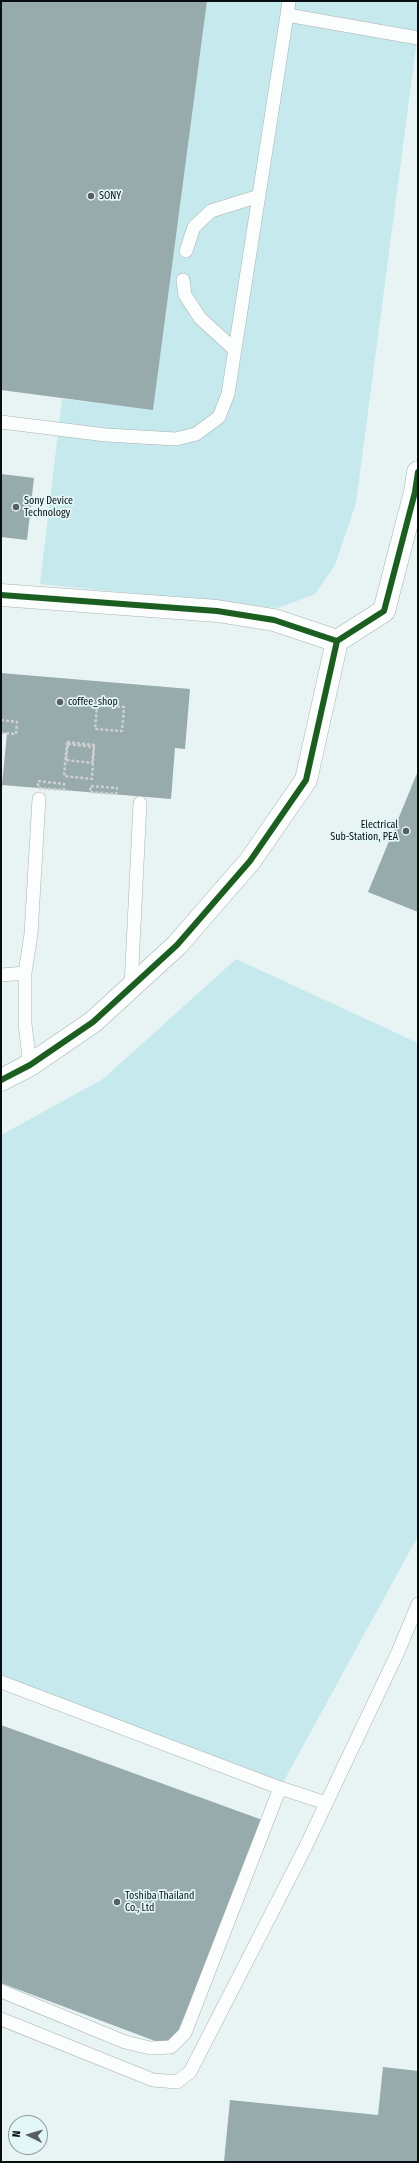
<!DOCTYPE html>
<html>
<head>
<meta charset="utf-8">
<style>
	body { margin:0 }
	#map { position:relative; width:419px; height:2163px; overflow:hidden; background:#e8f3f4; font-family:"Fira Sans Condensed",sans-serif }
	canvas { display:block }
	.frame { position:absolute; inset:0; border:2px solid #090f10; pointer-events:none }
	.north { position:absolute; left:8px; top:2115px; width:40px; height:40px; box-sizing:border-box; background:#e3f7f9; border:1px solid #8c9a9c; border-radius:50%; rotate:275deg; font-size:11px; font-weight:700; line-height:16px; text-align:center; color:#090f10 }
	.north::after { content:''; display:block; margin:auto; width:14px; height:18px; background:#575f60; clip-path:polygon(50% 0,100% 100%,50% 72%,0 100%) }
</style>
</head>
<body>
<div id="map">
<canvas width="419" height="2163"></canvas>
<div class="frame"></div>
<div class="north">N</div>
</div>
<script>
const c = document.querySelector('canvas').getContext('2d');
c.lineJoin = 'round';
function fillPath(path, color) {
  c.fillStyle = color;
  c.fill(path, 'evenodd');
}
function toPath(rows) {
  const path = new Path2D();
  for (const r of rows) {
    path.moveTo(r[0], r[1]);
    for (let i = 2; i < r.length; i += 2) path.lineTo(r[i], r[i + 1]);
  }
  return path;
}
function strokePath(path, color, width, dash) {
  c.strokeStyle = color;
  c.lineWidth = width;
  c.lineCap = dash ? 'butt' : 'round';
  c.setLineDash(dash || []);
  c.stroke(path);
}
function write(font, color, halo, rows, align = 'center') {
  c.font = font + ' "Fira Sans Condensed",sans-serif';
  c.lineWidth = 3.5;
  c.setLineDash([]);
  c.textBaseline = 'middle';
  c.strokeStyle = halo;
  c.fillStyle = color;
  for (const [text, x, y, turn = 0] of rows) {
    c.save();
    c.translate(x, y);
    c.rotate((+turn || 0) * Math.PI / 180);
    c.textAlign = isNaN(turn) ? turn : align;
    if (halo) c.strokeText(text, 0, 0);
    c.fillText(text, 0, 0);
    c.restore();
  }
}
fillPath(toPath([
	[207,1,418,1,418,32,356,503,335,565,315,594,278,608,40,584,62,399,153,409],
	[236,959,418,1043,418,1536,280,1788,1,1679,1,1135,103,1079]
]), '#c5e9ed');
fillPath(toPath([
	[1,1,207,1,153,410,1,390],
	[1,474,34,478,27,540,1,537],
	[1,673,190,689,185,749,175,748,171,799,2,785,7,733,1,733],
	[418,771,418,912,368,892],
	[1,1725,268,1822,171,2047,1,1983],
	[383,2067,418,2071,418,2162,224,2162,230,2100,378,2115]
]), '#97aaac');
const lane = toPath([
	[289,1,287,15,418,38],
	[186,251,194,227,211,211,259,196],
	[183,280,185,295,200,318,235,350],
	[1,422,106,435,176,439,196,434,219,417,228,394,287,15],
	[25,973,25,1024,30,1065],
	[1,975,25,973,31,934,39,799],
	[131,987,140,803],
	[1,1682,280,1788,185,2033,171,2047,150,2048,125,2042,1,1991],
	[280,1788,326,1803],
	[1,2019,153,2080,177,2082,190,2072,305,1848,398,1652,418,1604]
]);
const street = toPath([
	[1,595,217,611,274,620,337,641],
	[1,1080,30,1065,93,1022,177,945,250,861,306,780,337,641,384,611,415,492,418,472]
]);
strokePath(lane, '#aab2b3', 14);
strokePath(street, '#aab2b3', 23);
strokePath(toPath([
	[97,705,124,707,122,731,95,729,97,705],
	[1,720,17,722,16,734,1,733],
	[67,742,94,745,92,779,64,776,67,742],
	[68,744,94,747,92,763,66,760,68,744],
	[38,781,64,784,64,790,38,788,38,781],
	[91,786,117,788,116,794,90,792,91,786]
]), '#cdd0d0', 2.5, [3, 2]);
strokePath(lane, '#fcfdfd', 13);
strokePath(street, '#fcfdfd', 22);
strokePath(toPath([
	[1,595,217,611,274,620,337,641],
	[1,1080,30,1065,93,1022,177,945,250,861,306,780,337,641,384,611,415,492,418,472]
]), '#1b5e20', 6);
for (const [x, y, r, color] of [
	[91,196,4,"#575f60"],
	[16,507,4,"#575f60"],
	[60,702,4,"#575f60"],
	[406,831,4,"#575f60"],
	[117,1902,4,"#575f60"]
]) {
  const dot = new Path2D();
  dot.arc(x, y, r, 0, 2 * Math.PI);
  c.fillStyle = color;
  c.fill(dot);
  strokePath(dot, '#e3f7f9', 1.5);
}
write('10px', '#090f10', '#e3f7f9', [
	["SONY",99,196],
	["Sony Device",24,501],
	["Technology",24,513],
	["coffee_shop",68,702],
	["Electrical",398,825,"right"],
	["Sub-Station, PEA",398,837,"right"],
	["Toshiba Thailand",125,1896],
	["Co., Ltd",125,1908]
], 'left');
</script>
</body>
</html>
